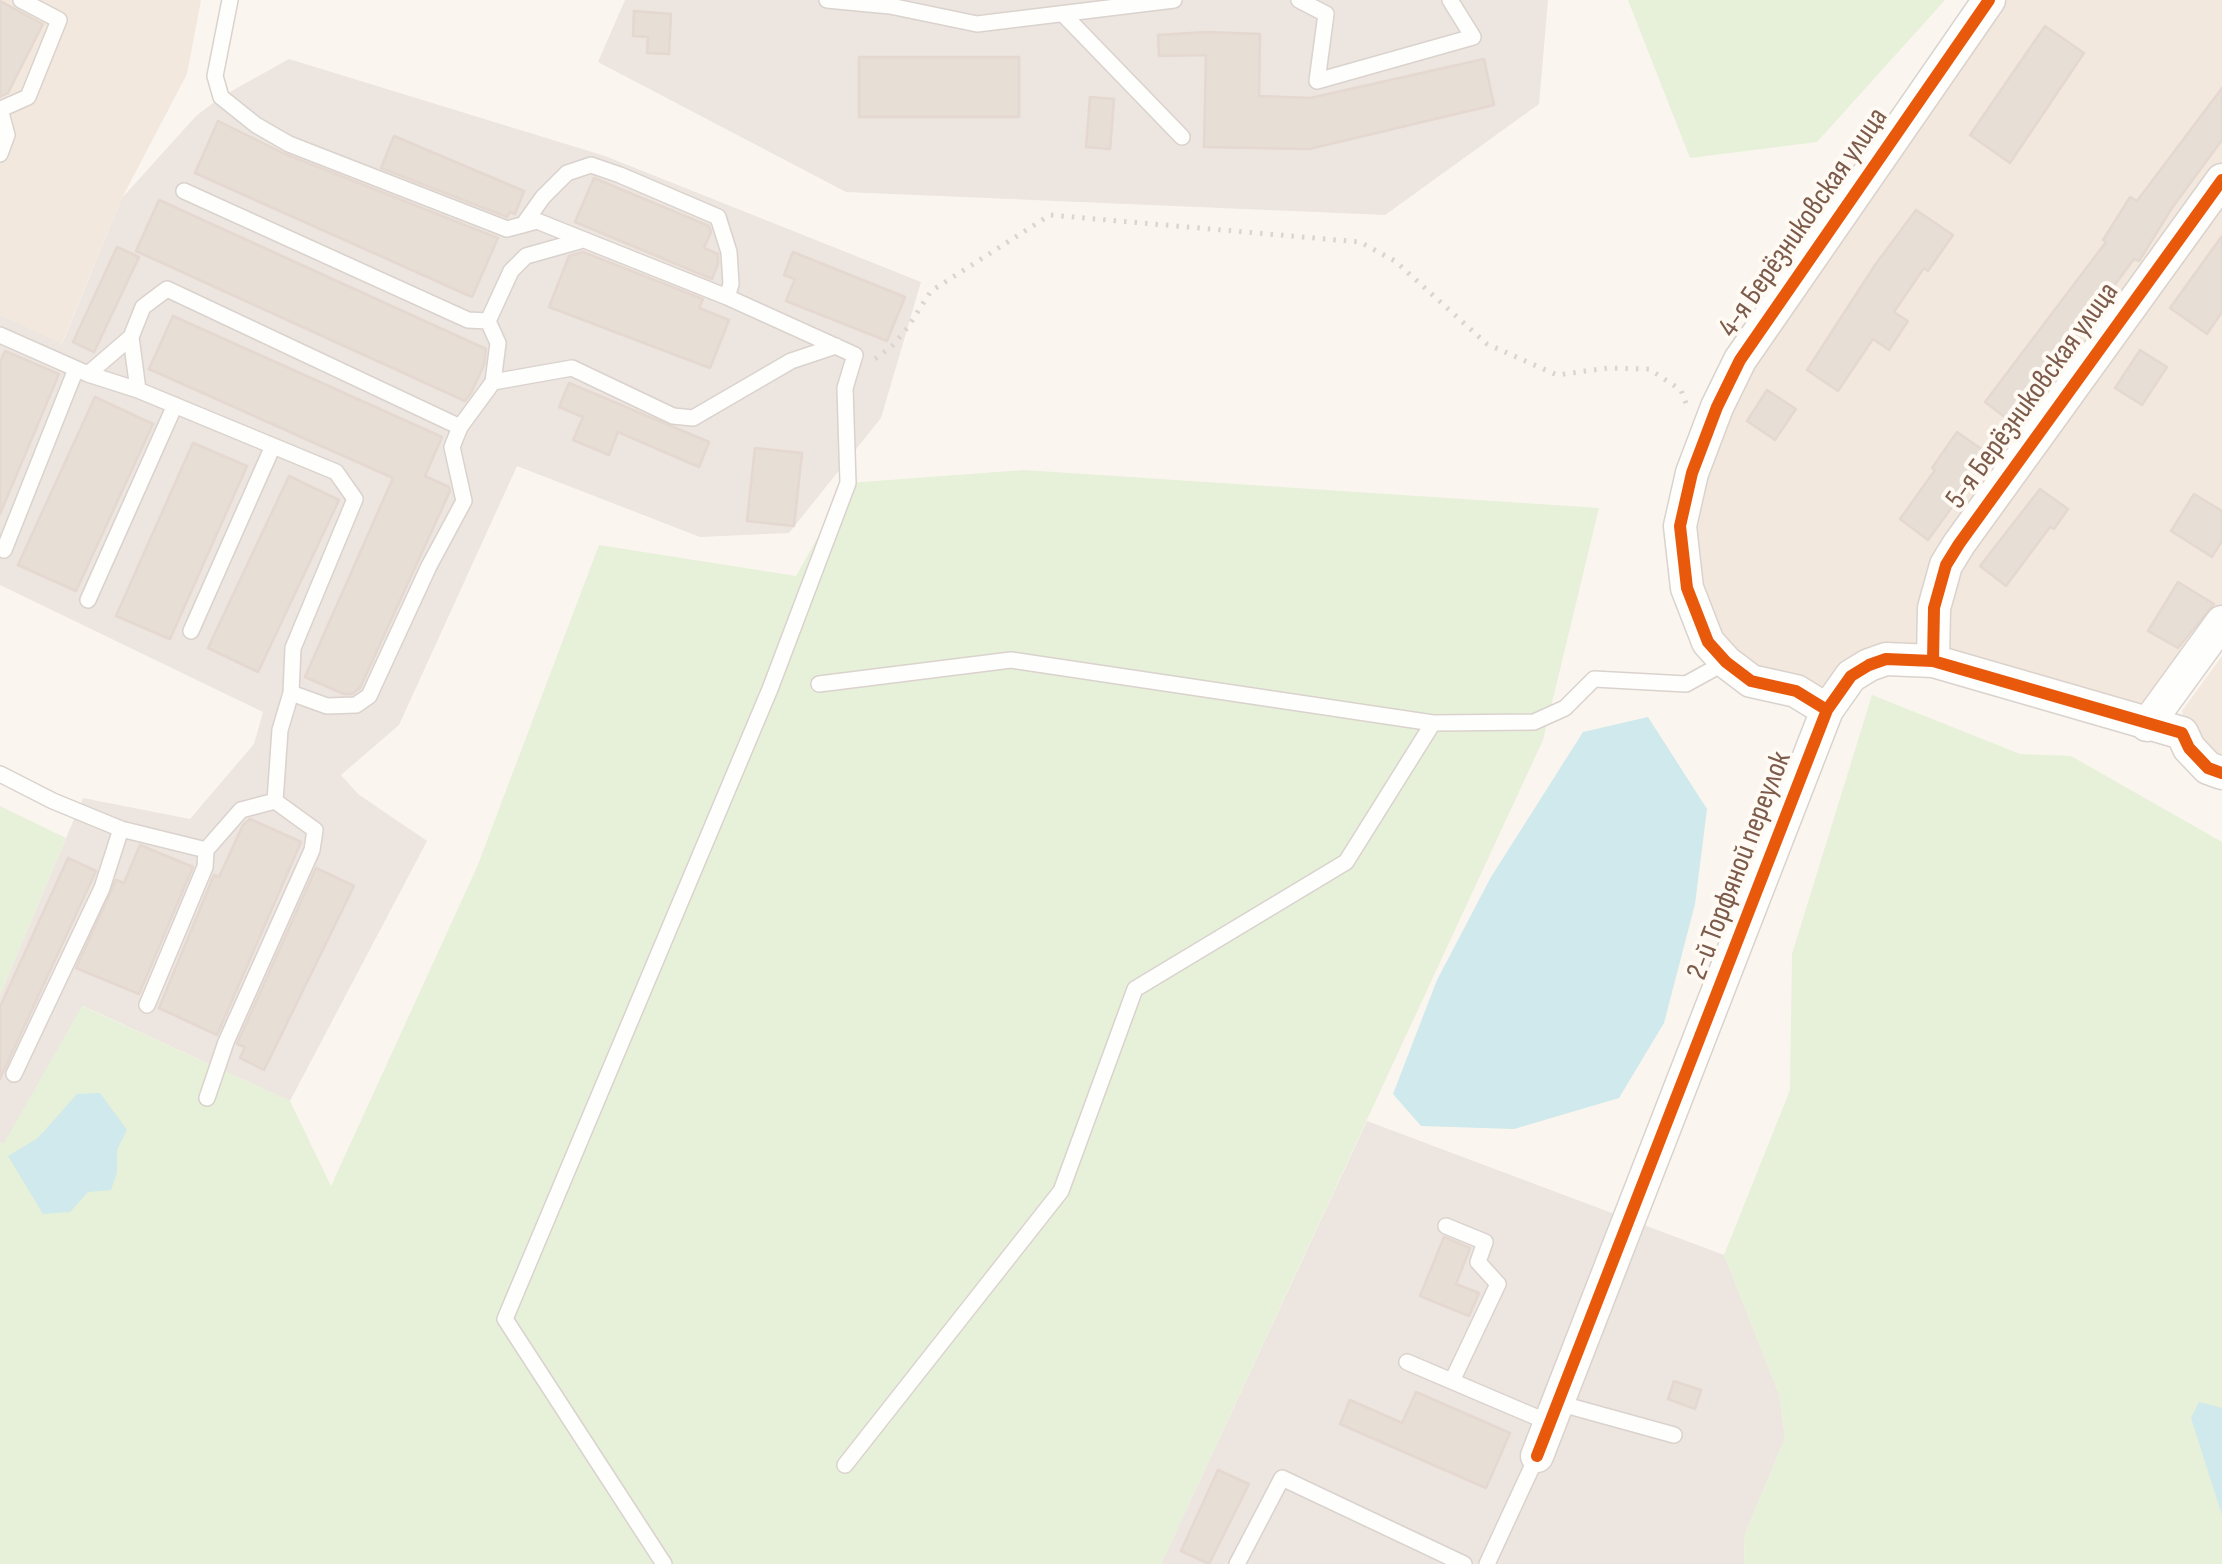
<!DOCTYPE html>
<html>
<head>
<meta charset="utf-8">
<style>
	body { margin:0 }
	canvas { display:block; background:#faf5ef }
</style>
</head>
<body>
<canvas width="2222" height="1564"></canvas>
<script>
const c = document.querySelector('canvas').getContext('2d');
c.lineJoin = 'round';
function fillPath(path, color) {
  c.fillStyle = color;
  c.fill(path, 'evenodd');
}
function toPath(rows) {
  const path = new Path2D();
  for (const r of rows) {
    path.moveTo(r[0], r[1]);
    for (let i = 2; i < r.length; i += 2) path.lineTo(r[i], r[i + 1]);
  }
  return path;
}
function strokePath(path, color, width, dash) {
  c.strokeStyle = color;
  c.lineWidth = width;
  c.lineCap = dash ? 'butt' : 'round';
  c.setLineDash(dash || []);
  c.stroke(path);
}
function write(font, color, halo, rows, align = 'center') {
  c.font = font + ' "Sofia Sans Condensed",sans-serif';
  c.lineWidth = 8;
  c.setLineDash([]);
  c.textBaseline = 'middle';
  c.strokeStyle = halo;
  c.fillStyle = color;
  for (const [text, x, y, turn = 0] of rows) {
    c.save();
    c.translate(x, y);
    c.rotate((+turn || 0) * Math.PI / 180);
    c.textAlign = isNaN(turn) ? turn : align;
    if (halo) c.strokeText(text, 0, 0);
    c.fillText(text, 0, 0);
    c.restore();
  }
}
fillPath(toPath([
	[0,0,201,0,187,74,122,198,61,345,0,315],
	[1994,0,2222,0,2222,172,1984,498,1928,657,1903,654,1825,703,1729,658,1692,586,1696,475,1721,409],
	[2222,187,2222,644,2176,707,2094,704,1937,659,1950,567],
	[2222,656,2222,770,2186,733,2182,711]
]), '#f3e8dd');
fillPath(toPath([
	[625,0,1548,0,1539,104,1385,215,846,192,598,62],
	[289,59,605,156,921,282,881,418,789,533,700,537,517,466,399,725,341,775,358,794,427,841,290,1101,83,1006,4,1144,0,1142,0,995,83,798,190,819,254,744,263,712,0,585,0,315,62,344,122,198,196,116,221,97],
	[1367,1121,1724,1255,1779,1394,1785,1438,1745,1534,1744,1564,1161,1564]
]), '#ede5df');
fillPath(toPath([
	[1628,0,1945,0,1817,142,1690,158],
	[1024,470,1599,508,1543,740,1161,1564,0,1564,0,1142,4,1143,82,1006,290,1101,331,1186,477,867,599,545,796,576,848,483],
	[1872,695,2020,754,2071,756,2222,842,2222,1564,1744,1564,1745,1534,1785,1438,1779,1394,1724,1255,1790,1090,1792,954],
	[0,806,66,838,0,995]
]), '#e7f1d9');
fillPath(toPath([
	[1648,717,1707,809,1695,904,1664,1023,1619,1098,1514,1129,1421,1126,1393,1094,1437,980,1491,877,1583,732],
	[100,1093,127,1130,117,1150,117,1172,111,1190,88,1192,70,1212,43,1214,8,1156,38,1138,77,1094],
	[2199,1402,2222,1408,2222,1515,2191,1418]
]), '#cfe9ec');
const building = toPath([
	[0,1,43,24,8,93,0,97,0,1],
	[634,11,671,14,669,54,647,53,648,37,633,36,634,11],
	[2045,26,2084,53,2010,163,1970,135,2045,26],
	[1207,32,1260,34,1259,96,1310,98,1484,59,1494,105,1309,149,1204,147,1206,55,1159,56,1158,35,1207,32],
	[859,57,1019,57,1019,117,859,117,859,57],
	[2222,88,2222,140,2172,208,2139,261,2134,259,2040,385,2043,388,2015,425,1985,402,2106,242,2103,240,2130,197,2137,201,2222,88],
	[1090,97,1114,99,1110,149,1086,147,1090,97],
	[218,121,285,154,498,238,472,297,195,173,218,121],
	[394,136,524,191,515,214,510,212,507,217,381,168,394,136],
	[594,178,709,226,711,232,704,248,718,254,718,264,712,279,575,222,594,178],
	[159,200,486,349,484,365,471,393,465,401,136,251,159,200],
	[1916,210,1953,235,1928,271,1924,268,1894,312,1908,321,1889,350,1873,339,1838,391,1807,370,1875,265,1916,210],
	[2222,236,2222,312,2207,334,2170,308,2222,236],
	[117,247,139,257,94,352,73,342,117,247],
	[583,252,703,299,699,308,729,320,710,368,549,307,569,256,583,252],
	[793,252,905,297,887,341,786,301,795,279,784,275,793,252],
	[173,316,442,437,425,476,449,487,450,491,360,688,352,694,344,694,305,677,393,478,149,369,173,316],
	[2140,350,2167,367,2142,405,2115,388,2140,350],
	[5,351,59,374,0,514,0,362,5,351],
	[569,383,709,442,699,467,618,432,609,455,573,440,583,417,559,407,569,383],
	[1767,390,1796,409,1775,440,1747,421,1767,390],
	[95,397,153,424,76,591,18,565,95,397],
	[1957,432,1990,455,1928,540,1900,519,1935,470,1932,468,1957,432],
	[193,443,247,466,170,639,116,616,193,443],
	[755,448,802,453,794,526,747,521,755,448],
	[289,476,339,500,258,672,208,648,289,476],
	[2040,489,2068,509,2054,529,2050,527,2006,586,1980,566,2040,489],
	[2194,494,2222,511,2222,541,2212,557,2171,531,2194,494],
	[2178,582,2214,604,2178,648,2148,631,2178,582],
	[250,819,301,842,217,1035,159,1008,214,875,219,877,243,825,250,819],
	[140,845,193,867,139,994,76,968,116,880,124,883,140,845],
	[68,858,96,871,0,1079,0,1007,68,858],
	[316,868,354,886,264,1070,240,1058,245,1047,237,1044,316,868],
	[1444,1237,1470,1248,1456,1284,1479,1293,1469,1316,1420,1296,1444,1237],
	[1674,1381,1701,1390,1695,1409,1668,1399,1674,1381],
	[1416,1392,1510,1433,1486,1488,1340,1424,1350,1400,1402,1423,1416,1392],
	[1218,1470,1249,1484,1209,1564,1181,1551,1218,1470]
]);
fillPath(building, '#e7ded6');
strokePath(building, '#e4d8d0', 2.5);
const lane = toPath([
	[230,0,215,76,221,97,256,125,289,144,507,229,537,221,727,297,855,355,845,388,848,483,770,689,505,1319,664,1564],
	[827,0,890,6,977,24,1174,0],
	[1299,0,1326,14,1317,81,1473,37,1450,0],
	[1064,15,1182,137],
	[0,109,7,135,0,154],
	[1,109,28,97,59,20,21,0],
	[184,191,468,320,488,321],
	[523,225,543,197,567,173,591,165,620,175,718,217,729,252,731,284,727,297],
	[583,240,526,256,511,271,488,321,498,343,493,382,572,368,673,416,693,418,791,361,836,346],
	[0,335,88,374,138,390,336,472,355,499,293,648,291,693,327,706,356,705,369,696,429,566,464,501,452,447,460,427,493,382],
	[88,374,131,337],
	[138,390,131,337,143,307,167,289,460,427],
	[4,550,76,369],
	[88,600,175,405],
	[191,631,273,446],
	[819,684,1011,660,1433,723,1534,722,1565,708,1594,679,1686,684,1726,662],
	[0,774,53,801,121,829,206,850,241,810,275,801],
	[147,1005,205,867,206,850],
	[14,1074,102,888,121,829],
	[207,1098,226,1042,312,850,315,830,275,801,280,730,291,693],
	[1446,1226,1485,1242,1478,1262,1498,1284,1452,1381],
	[1407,1362,1550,1423],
	[1558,1403,1674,1435],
	[845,1465,1061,1191,1135,989,1346,862,1433,723],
	[1237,1564,1282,1478,1464,1564],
	[1487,1564,1537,1456]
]);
const street = toPath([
	[1933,661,1934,608,1946,565,1959,544,2222,180],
	[1827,710,1796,691,1751,681,1726,662,1708,642,1687,588,1680,526,1692,473,1717,407,1740,360,1989,0],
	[2147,725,2222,622],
	[1537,1456,1827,710,1851,676,1869,665,1886,659,1933,661,2182,733,2189,748,2208,768,2222,773]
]);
strokePath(lane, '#dad2cd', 18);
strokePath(street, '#dad2cd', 35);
strokePath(toPath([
	[875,359,892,346,908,327,931,291,1050,215,1360,242,1395,261,1487,344,1557,375,1608,368,1649,369,1681,390,1687,406]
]), '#ddd4cf', 5, [2.5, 8]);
strokePath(lane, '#fefefd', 15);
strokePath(street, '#fefefd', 32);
strokePath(toPath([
	[1933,661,1934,608,1946,565,1959,544,2222,180],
	[1827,710,1796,691,1751,681,1726,662,1708,642,1687,588,1680,526,1692,473,1717,407,1740,360,1989,0],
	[1537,1456,1827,710,1851,676,1869,665,1886,659,1933,661,2182,733,2189,748,2208,768,2222,773]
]), '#e8590c', 12);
write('30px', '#7c5b4b', '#fffaf3', [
	["4-я Берёзниковская улица",1804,223,-55],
	["5-я Берёзниковская улица",2033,396,-54],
	["2-й Торфяной переулок",1740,866,-69]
]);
</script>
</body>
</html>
